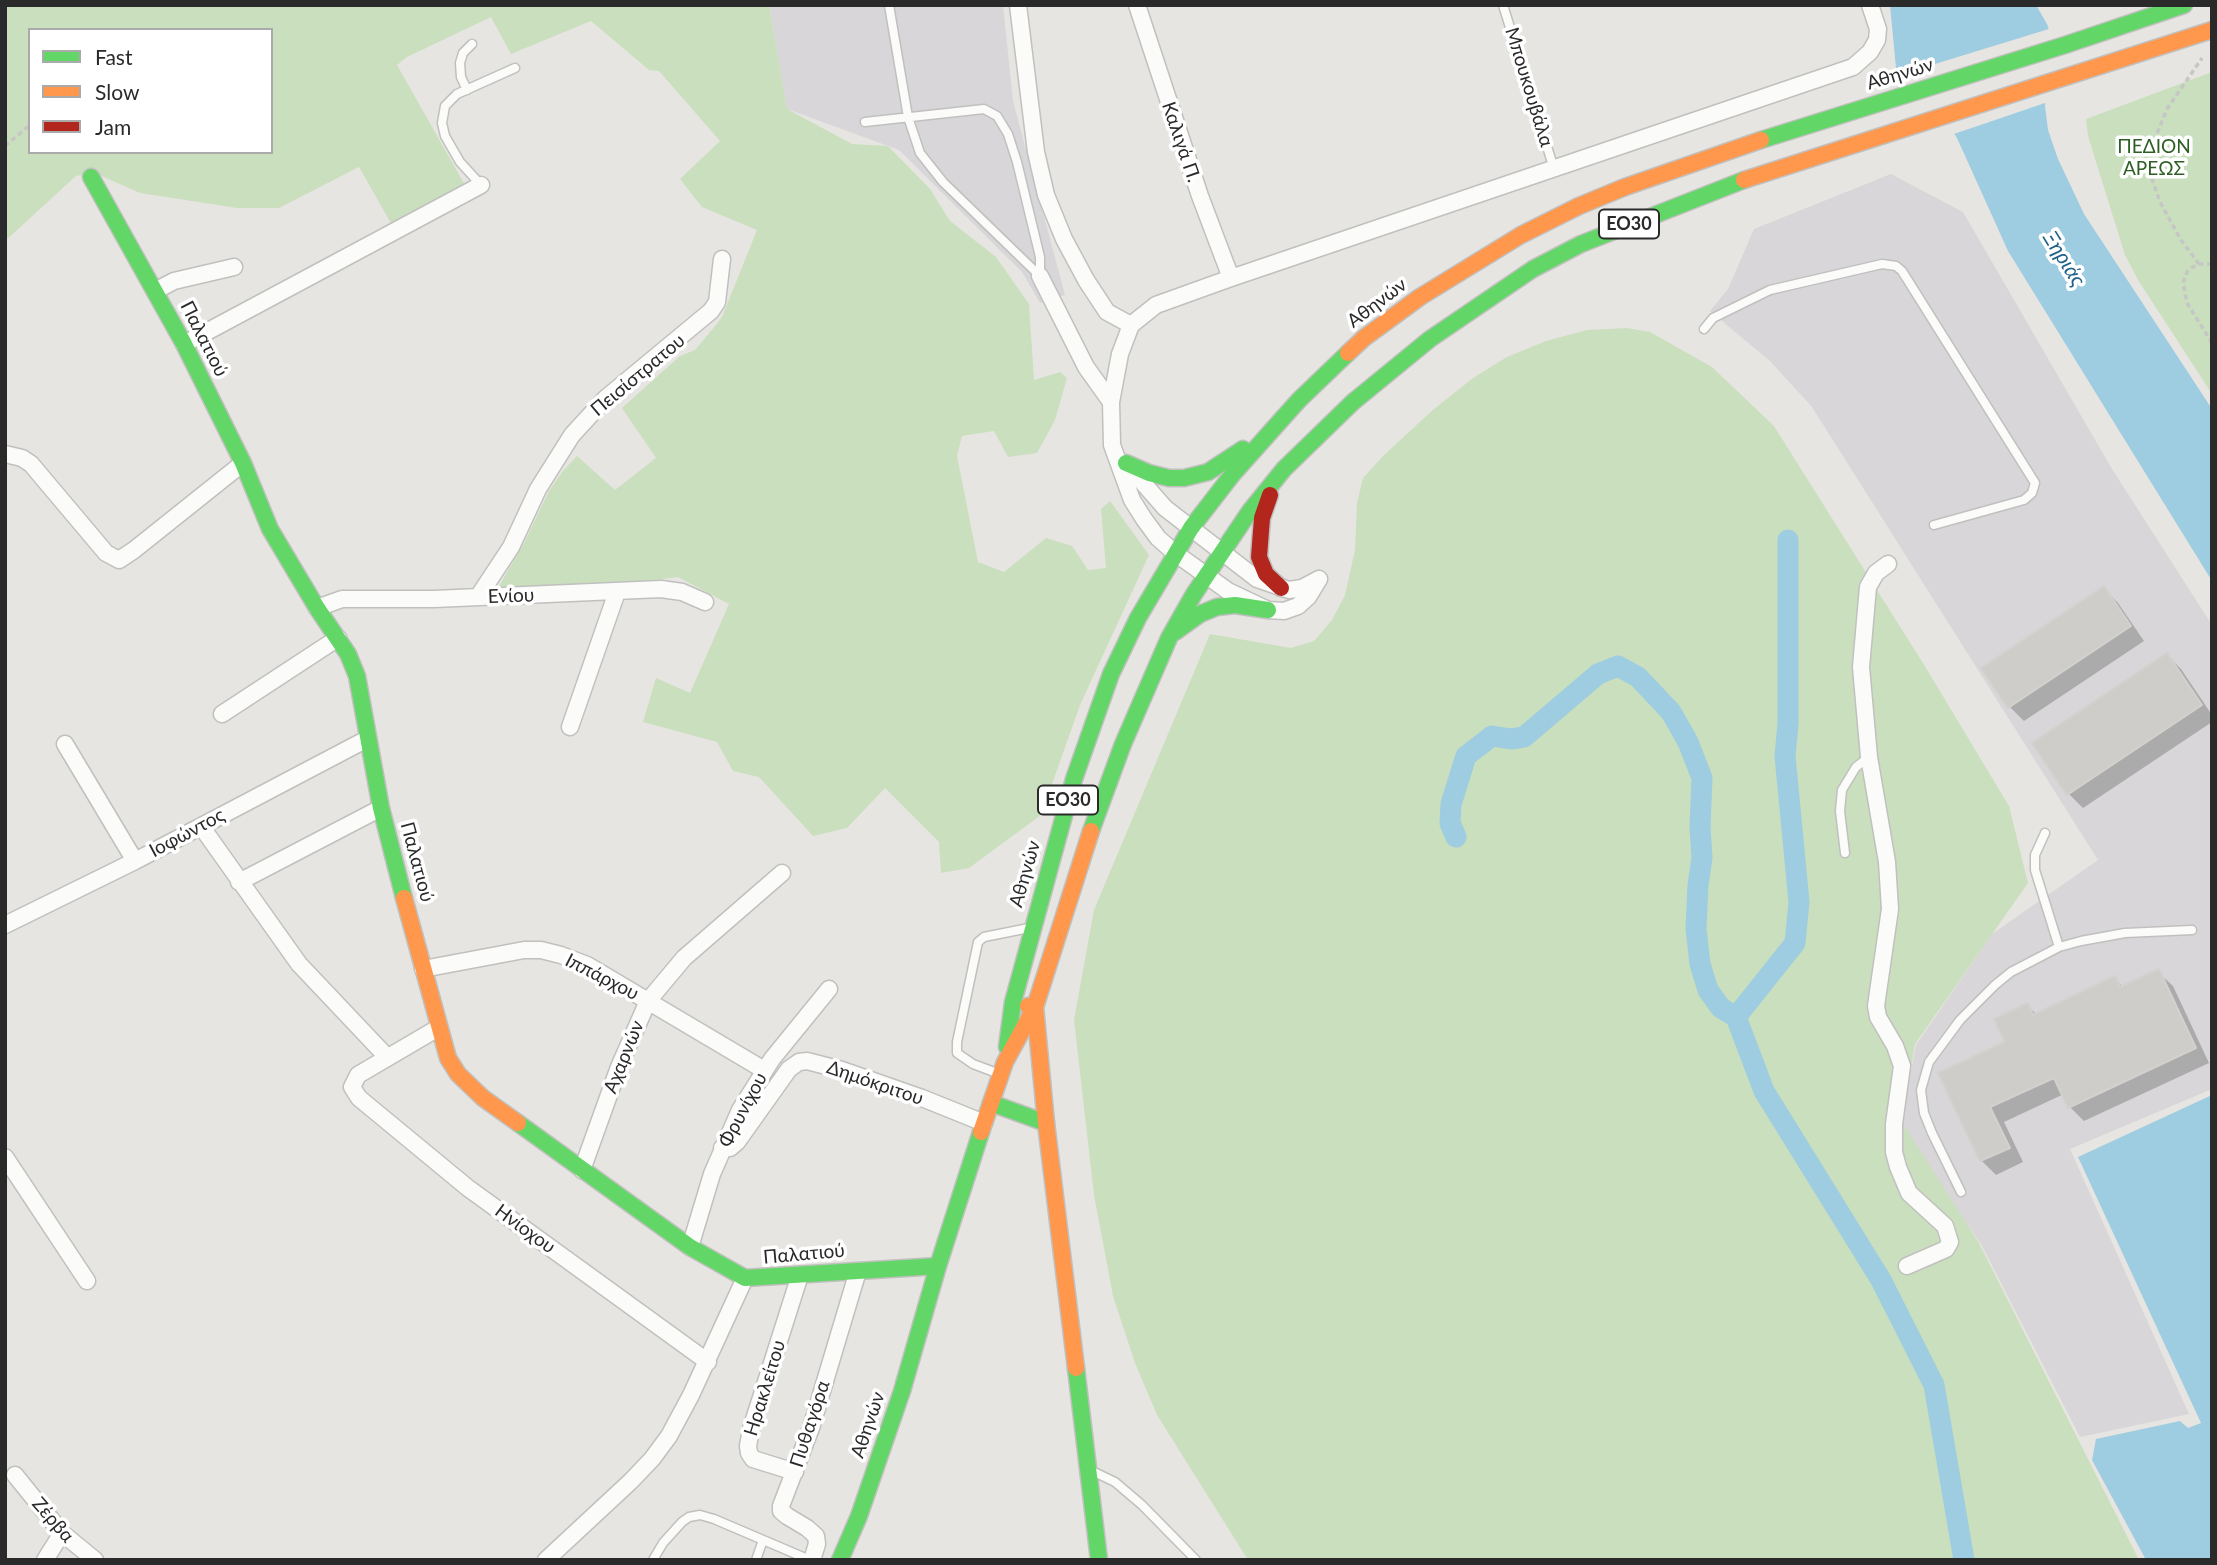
<!DOCTYPE html>
<html>
<head>
<meta charset="utf-8">
<style>
	body { margin:0 }
	#map { position:relative; width:2217px; height:1565px; overflow:hidden; background:#e7e5e1; font-family:Lato,sans-serif }
	canvas { display:block }
	.frame { position:absolute; inset:0; border:7px solid #2a2a2a; pointer-events:none }
	.legend { position:absolute; left:28px; top:28px; width:245px; height:126px; box-sizing:border-box; background:#fff; border:2px solid #aaa; margin:0; padding:9px 12px; list-style:none; font-size:21px; color:#2a2a2a }
	.legend li { display:flex; align-items:center; gap:14px; height:35px }
	.legend b { width:35px; border:2px solid #aaa }
</style>
</head>
<body>
<div id="map">
<canvas width="2217" height="1565"></canvas>
<div class="frame"></div>
<ul class="legend">
<li><b style="height:9px;background:#63d668"></b>Fast</li>
<li><b style="height:9px;background:#ff974d"></b>Slow</li>
<li><b style="height:9px;background:#b3261e"></b>Jam</li>
</ul>
</div>
<script>
const c = document.querySelector('canvas').getContext('2d');
c.lineJoin = 'round';
function fillPath(path, color) {
  c.fillStyle = color;
  c.fill(path, 'evenodd');
}
function toPath(rows) {
  const path = new Path2D();
  for (const r of rows) {
    path.moveTo(r[0], r[1]);
    for (let i = 2; i < r.length; i += 2) path.lineTo(r[i], r[i + 1]);
  }
  return path;
}
function strokePath(path, color, width, dash) {
  c.strokeStyle = color;
  c.lineWidth = width;
  c.lineCap = dash ? 'butt' : 'round';
  c.setLineDash(dash || []);
  c.stroke(path);
}
function write(font, color, halo, rows, align = 'center') {
  c.font = font + ' Lato,sans-serif';
  c.lineWidth = 7;
  c.setLineDash([]);
  c.textBaseline = 'middle';
  c.strokeStyle = halo;
  c.fillStyle = color;
  for (const [text, x, y, turn = 0] of rows) {
    c.save();
    c.translate(x, y);
    c.rotate((+turn || 0) * Math.PI / 180);
    c.textAlign = isNaN(turn) ? turn : align;
    if (halo) c.strokeText(text, 0, 0);
    c.fillText(text, 0, 0);
    c.restore();
  }
}
fillPath(toPath([
	[769,5,1003,5,1013,101,1065,295,1040,303,1022,272,899,150,787,109],
	[1891,174,1963,212,2112,469,2212,625,2212,1089,2070,1149,2189,1414,2080,1437,1981,1244,1900,1129,1916,1045,1992,934,2098,860,1812,407,1770,361,1710,311,1728,289,1754,229]
]), '#d8d6d8');
fillPath(toPath([
	[5,5,769,5,787,109,852,144,888,146,930,189,950,221,996,257,1029,304,1034,380,1060,372,1067,378,1055,420,1037,453,1008,457,994,431,962,436,957,456,978,562,1004,572,1046,538,1072,546,1088,570,1106,568,1101,509,1110,501,1149,555,1080,705,1041,815,969,868,941,873,939,842,885,788,847,828,813,836,759,777,733,771,717,742,643,722,656,678,690,693,729,604,678,577,605,586,498,588,525,541,549,491,563,471,577,456,615,490,656,458,622,408,680,356,695,350,716,325,722,317,757,230,702,207,680,179,720,141,659,71,649,70,591,21,511,54,491,17,407,57,397,65,466,187,392,225,359,167,279,208,237,208,140,193,95,173,76,176,5,241],
	[30,30,271,30,271,152,30,152],
	[2212,72,2212,394,2138,280,2125,255,2088,136,2086,119],
	[1627,328,1650,332,1712,367,1774,426,1926,668,2009,806,2028,883,1915,1044,1902,1122,1979,1243,2139,1560,1248,1560,1157,1415,1135,1363,1113,1296,1094,1195,1074,1020,1094,910,1210,634,1291,648,1314,641,1332,620,1345,595,1355,550,1357,503,1363,478,1385,454,1434,409,1473,378,1507,357,1546,341,1587,330]
]), '#cadfbe');
fillPath(toPath([
	[1890,5,2036,5,2047,24,2052,38,2045,106,2048,130,2058,159,2084,214,2212,409,2212,581,2008,251,1957,138,1947,123,1904,82,1896,68],
	[2212,1095,2212,1560,2146,1560,2092,1460,2096,1439,2180,1421,2188,1428,2201,1423,2078,1157]
]), '#9ecce0');
fillPath(toPath([
	[2052,28,2055,37,2048,102,1951,135,1944,126,1901,85,1896,76]
]), '#e7e5e1');
fillPath(toPath([
	[2104,588,2118,603,2144,641,2024,721,2010,707,1984,668],
	[2167,655,2181,669,2212,715,2212,722,2083,808,2069,794],
	[2158,972,2173,986,2209,1063,2084,1121,2070,1107,2064,1094,2004,1122,2023,1162,1996,1175,1981,1160,1941,1074,2008,1042,2027,1005,2037,1015,2115,979,2124,988]
]), '#0003');
strokePath(toPath([
	[1788,540,1788,724,1785,756,1799,902,1795,943,1736,1017,1764,1091,1881,1280,1934,1385,1964,1560],
	[1456,837,1450,823,1451,804,1466,756,1492,736,1511,739,1524,737,1598,674,1618,666,1638,677,1671,712,1688,742,1702,778,1700,827,1702,858,1698,885,1696,929,1700,964,1708,990,1721,1008,1736,1017]
]), '#9ecce0', 21);
const building = toPath([
	[2104,586,2131,626,2008,708,1981,668,2104,586],
	[2167,653,2202,705,2067,795,2032,743,2167,653],
	[2159,969,2196,1048,2068,1108,2054,1078,1990,1107,2010,1148,1980,1161,1938,1073,2005,1042,1994,1019,2028,1003,2033,1015,2115,976,2120,987,2159,969]
]);
fillPath(building, '#cfcdca');
strokePath(building, '#d2d1cd', 2);
const lane = toPath([
	[889,5,908,117,920,153,943,182,1040,276],
	[1503,5,1554,169],
	[467,90,461,77,460,63,463,53,472,44],
	[865,122,984,109,997,116,1008,134,1017,162,1040,257,1040,276],
	[481,185,460,162,445,136,442,123,445,106,457,94,515,68],
	[1704,329,1713,318,1770,290,1882,264,1896,266,1902,271,2035,483,2032,493,2024,500,1934,525],
	[2045,833,2035,855,2035,870,2059,947],
	[1845,853,1840,811,1842,790,1856,767,1869,757],
	[997,1073,973,1064,957,1053,957,1042,978,942,984,937,1029,928],
	[1961,1192,1932,1133,1924,1113,1921,1090,1929,1062,1960,1020,1995,985,2011,972,2059,947,2081,941,2125,933,2192,930],
	[1092,1471,1115,1482,1142,1505,1196,1560],
	[653,1560,663,1543,682,1522,689,1517,700,1515,714,1519,810,1560],
	[756,1560,763,1540]
]);
const street = toPath([
	[1018,5,1036,152,1046,195,1064,239,1086,280,1107,312,1131,325],
	[1137,5,1200,196,1231,278],
	[1040,276,1086,367,1111,402],
	[155,291,174,281,234,267],
	[184,344,481,185],
	[5,454,22,458,31,464,106,553,119,560,134,550,243,463],
	[1130,468,1165,508,1257,579,1289,590,1302,588,1319,579],
	[1888,564,1876,573,1868,587,1861,667,1869,757,1887,862,1890,909,1876,1006,1878,1017,1895,1046,1902,1066,1894,1124,1894,1152,1898,1167,1909,1193,1945,1226,1950,1242,1946,1249,1907,1266],
	[1319,579,1308,597,1298,606,1284,611,1268,610,1228,591,1175,553,1158,538,1144,519,1132,500,1112,445,1111,402,1120,354,1131,325,1156,305,1231,278,1853,67,1870,52,1877,40,1878,29,1870,5],
	[478,597,511,547,538,489,572,435,606,398,711,311,717,302,722,259],
	[317,608,342,599,434,599,661,589,682,592,705,602],
	[222,714,338,638],
	[570,727,617,592],
	[65,744,135,861],
	[201,826,299,964,387,1057],
	[239,882,381,808],
	[5,925,135,861,367,739],
	[423,969,524,950,541,950,561,955,587,965,764,1070],
	[438,1028,358,1075,352,1087,359,1098,468,1188,708,1362],
	[722,1148,730,1148,737,1142,789,1069,799,1062,807,1061,842,1070,922,1098,984,1123],
	[5,1157,87,1281],
	[582,1170,619,1067,648,1001,684,958,782,873],
	[690,1247,712,1174,740,1110,772,1059,829,989],
	[795,1472,753,1459,749,1453,748,1446,751,1429,800,1275],
	[15,1475,62,1533,95,1560],
	[45,1560,62,1533],
	[546,1560,631,1481,652,1459,669,1436,691,1395,745,1278],
	[812,1560,817,1544,816,1536,807,1528,787,1516,781,1511,781,1506,811,1428,858,1271]
]);
const fast = toPath([
	[1761,140,2065,45,2184,5],
	[91,177,184,344,243,463,270,529,317,608,348,654,357,676,381,808,404,898],
	[1126,463,1149,473,1169,478,1184,478,1208,472,1243,449],
	[1175,632,1200,614,1217,607,1235,605,1268,610],
	[1091,831,1123,744,1169,638,1194,594,1250,511,1284,469,1353,402,1430,339,1533,269,1581,244,1744,180],
	[1007,1047,1013,1002,1074,779,1111,674,1138,618,1191,528,1232,475,1299,400,1348,353],
	[991,1103,1046,1123],
	[518,1123,690,1247,745,1278,938,1266],
	[1076,1368,1099,1560],
	[840,1560,859,1516,902,1391,938,1266,981,1132]
]);
const slow = toPath([
	[1744,180,2212,30],
	[1348,353,1364,338,1420,297,1521,235,1579,206,1625,187,1761,140],
	[404,898,448,1058,458,1074,483,1098,518,1123],
	[1028,1006,1035,1007,1046,1123,1076,1368],
	[981,1132,1005,1062,1035,1007,1091,831]
]);
const jam = toPath([
	[1270,495,1262,518,1259,557,1266,574,1281,588]
]);
strokePath(lane, '#c0c0bf', 11);
strokePath(street, '#c0c0bf', 19);
strokePath(fast, '#c0c0bf', 19);
strokePath(slow, '#c0c0bf', 19);
strokePath(jam, '#c0c0bf', 19);
strokePath(toPath([
	[5,146,30,125],
	[2199,264,2181,240,2160,202,2152,179,2151,156,2156,136,2167,109,2202,58],
	[2212,264,2199,264,2191,268,2187,272,2183,283,2187,303,2212,343]
]), '#c6c6c5', 3.5, [5, 3.5]);
strokePath(lane, '#fbfbfa', 8);
strokePath(street, '#fbfbfa', 16);
strokePath(fast, '#63d668', 16);
strokePath(slow, '#ff974d', 16);
strokePath(jam, '#b3261e', 16);
for (const [x, y, w] of [
	[1629,224,60],
	[1068,800,60]
]) {
  const box = new Path2D();
  box.roundRect(x - w / 2, y - 14.5, w, 29, 5);
  c.fillStyle = '#fff';
  c.fill(box);
  strokePath(box, '#2a2a2a', 2);
}
write('bold 18px', '#2a2a2a', null, [
	["ΕΟ30",1629,224],
	["ΕΟ30",1068,800]
]);
write('19px', '#2a2a2a', '#fff', [
	["Αθηνών",1900,74,-17],
	["Μπουκουβάλα",1529,87,73],
	["Καλιγά Π.",1181,142,71],
	["Αθηνών",1377,303,-37],
	["Παλατιού",204,339,63],
	["Πεισίστρατου",638,375,-40],
	["Ενίου",511,596,-2],
	["Ιοφώντος",187,833,-28],
	["Παλατιού",417,862,75],
	["Αθηνών",1025,874,-74],
	["Ιππάρχου",602,977,27],
	["Αχαρνών",624,1057,-68],
	["Δημόκριτου",875,1083,19],
	["Φρυνίχου",743,1110,-62],
	["Ηνίοχου",525,1229,36],
	["Παλατιού",804,1254,-5],
	["Ηρακλείτου",765,1388,-73],
	["Πυθαγόρα",810,1424,-72],
	["Αθηνών",868,1425,-71],
	["Ζέρβα",53,1520,49]
]);
write('19px', '#2d5e23', '#fff', [
	["ΠΕΔΙΟΝ",2154,147],
	["ΑΡΕΩΣ",2154,169]
]);
write('italic 21px', '#1e618a', '#fff', [
	["Ξηριάς",2064,259,58]
]);
</script>
</body>
</html>
